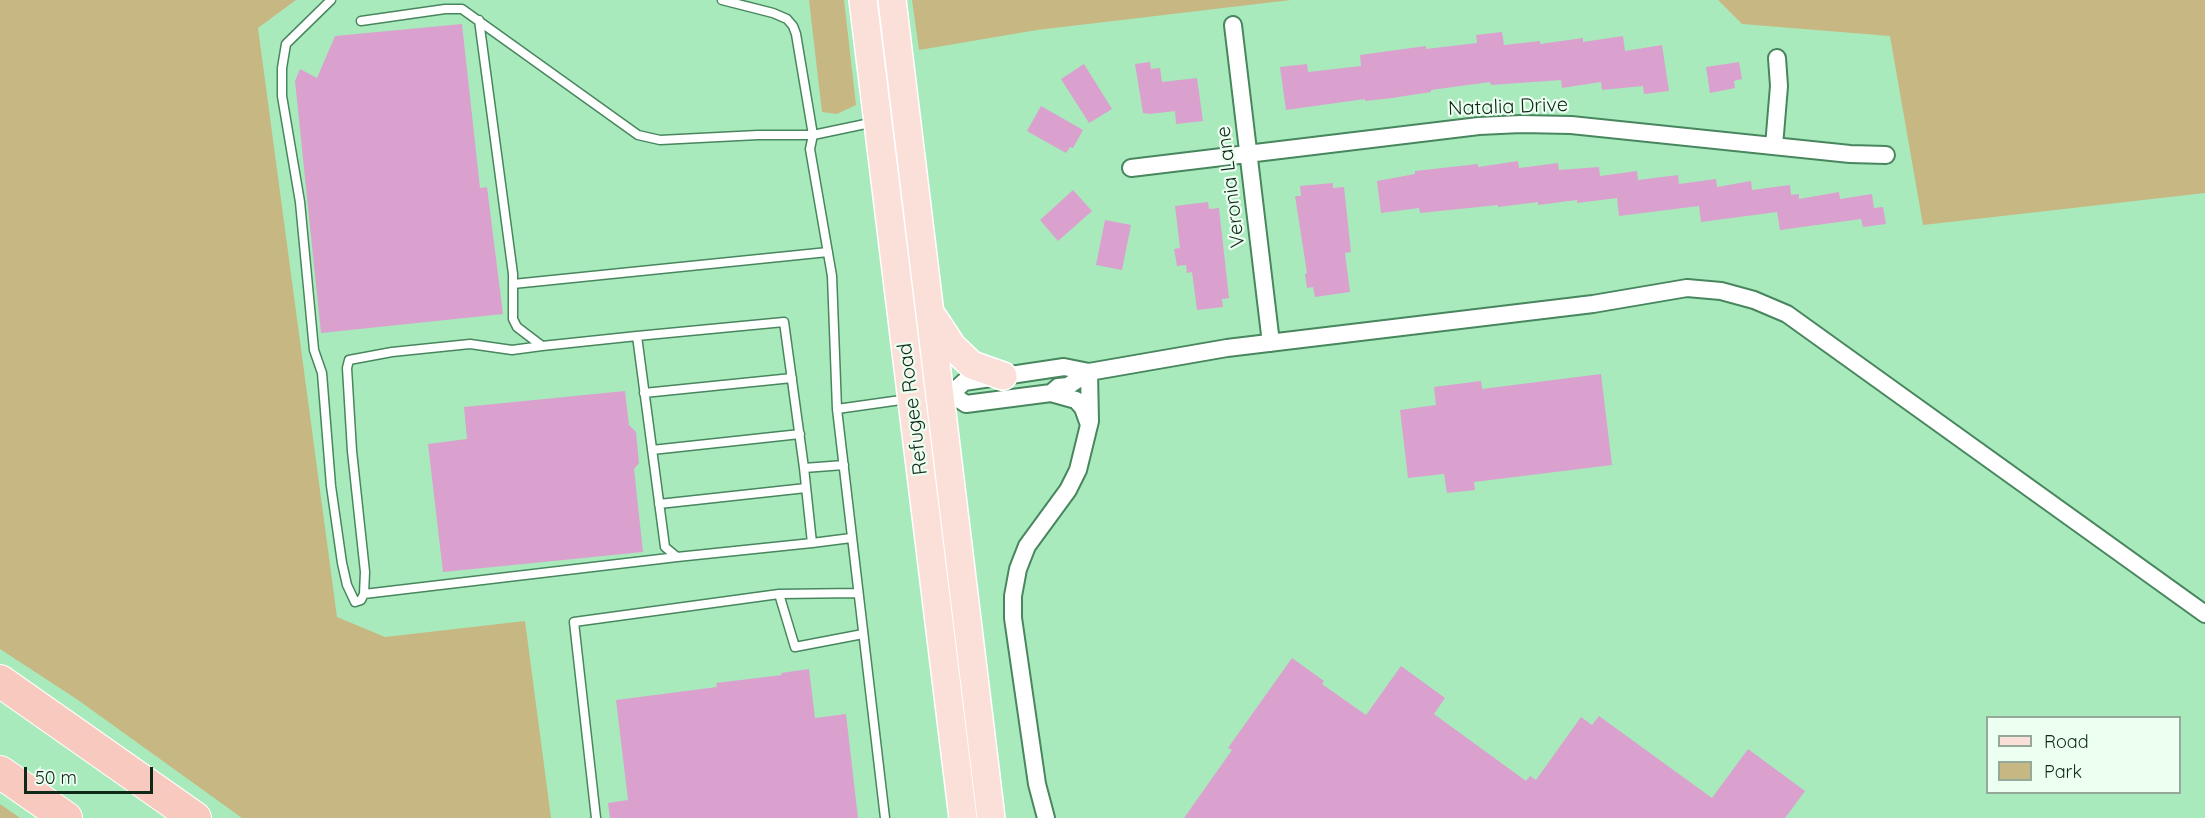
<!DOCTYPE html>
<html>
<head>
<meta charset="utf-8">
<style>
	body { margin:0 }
	#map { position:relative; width:2205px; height:818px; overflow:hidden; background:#a9eabd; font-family:Quicksand,sans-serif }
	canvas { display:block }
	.legend { position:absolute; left:1986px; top:716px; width:195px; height:78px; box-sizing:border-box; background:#ecfff1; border:2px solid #94a99a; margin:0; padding:8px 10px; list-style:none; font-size:18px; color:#0f2918 }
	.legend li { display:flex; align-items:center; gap:12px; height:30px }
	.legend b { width:30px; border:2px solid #94a99a }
	.scale { position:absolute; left:24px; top:767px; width:129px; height:27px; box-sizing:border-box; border:3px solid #0f2918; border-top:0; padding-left:8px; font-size:18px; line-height:21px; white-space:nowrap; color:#0f2918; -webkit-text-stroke:4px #ecfff1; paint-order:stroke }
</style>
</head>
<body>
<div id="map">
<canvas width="2205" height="818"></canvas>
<ul class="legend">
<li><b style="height:8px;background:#fbdfd9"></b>Road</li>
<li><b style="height:16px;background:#c7b782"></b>Park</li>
</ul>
<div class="scale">50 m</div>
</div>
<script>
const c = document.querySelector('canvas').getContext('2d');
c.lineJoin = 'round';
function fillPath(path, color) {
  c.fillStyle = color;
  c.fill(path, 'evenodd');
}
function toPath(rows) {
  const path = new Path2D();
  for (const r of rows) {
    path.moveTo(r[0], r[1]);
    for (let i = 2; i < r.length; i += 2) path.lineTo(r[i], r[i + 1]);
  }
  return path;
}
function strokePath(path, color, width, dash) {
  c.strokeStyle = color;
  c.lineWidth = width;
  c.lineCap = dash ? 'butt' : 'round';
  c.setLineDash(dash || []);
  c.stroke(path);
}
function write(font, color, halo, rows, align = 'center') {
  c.font = font + ' Quicksand,sans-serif';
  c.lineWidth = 4.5;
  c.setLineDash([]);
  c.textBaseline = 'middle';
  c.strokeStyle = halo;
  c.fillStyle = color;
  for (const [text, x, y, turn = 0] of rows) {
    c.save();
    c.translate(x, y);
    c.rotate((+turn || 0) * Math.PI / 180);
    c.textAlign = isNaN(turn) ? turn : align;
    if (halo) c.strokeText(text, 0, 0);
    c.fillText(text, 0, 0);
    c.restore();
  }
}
fillPath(toPath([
	[0,0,296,0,258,28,337,617,385,637,525,621,551,818,242,818,78,700,0,649],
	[809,0,844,0,856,105,837,114,822,112],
	[912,0,1291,0,1037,30,919,50],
	[1718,0,2205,0,2205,193,1923,225,1890,36,1742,24],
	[0,804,20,818,0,818]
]), '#c7b782');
fillPath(toPath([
	[462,24,480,188,487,187,503,314,321,333,295,81,300,69,317,78,335,36],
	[1502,32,1504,45,1540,41,1540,44,1583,38,1583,42,1623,36,1625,51,1662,45,1669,91,1644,94,1643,86,1602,90,1601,82,1562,88,1561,80,1491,85,1490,82,1431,90,1431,92,1392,98,1365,101,1365,99,1286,110,1280,67,1307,64,1308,72,1361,66,1360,55,1426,46,1426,49,1477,43,1476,35],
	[1150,62,1151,69,1160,68,1162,82,1197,78,1203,121,1176,124,1175,111,1150,114,1143,113,1135,64],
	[1739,62,1742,79,1734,81,1735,88,1710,93,1706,67],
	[1084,64,1112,109,1089,123,1061,79],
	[1041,106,1083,130,1073,148,1070,147,1066,153,1027,131],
	[1518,161,1519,168,1558,163,1559,170,1599,167,1600,176,1637,171,1638,180,1678,175,1679,184,1716,179,1717,187,1751,181,1752,190,1790,185,1791,195,1799,194,1799,199,1839,192,1840,199,1872,194,1874,208,1883,207,1886,224,1863,227,1861,219,1780,230,1777,212,1701,222,1699,206,1619,216,1617,198,1577,203,1577,200,1538,205,1538,202,1498,207,1498,205,1420,213,1419,208,1381,213,1377,181,1415,174,1415,171,1478,164,1478,167],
	[1333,183,1333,188,1344,187,1351,252,1345,253,1350,292,1315,297,1313,287,1307,288,1305,274,1307,273,1295,196,1301,196,1300,186],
	[1073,190,1092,211,1058,241,1040,220],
	[1208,202,1209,209,1219,208,1229,298,1222,299,1223,307,1197,310,1192,272,1187,273,1186,265,1177,266,1174,249,1180,248,1175,206],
	[1105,220,1131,225,1122,270,1096,265],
	[1601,374,1612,465,1474,482,1475,490,1447,493,1444,474,1408,478,1400,410,1436,405,1434,387,1481,381,1482,389],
	[625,391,629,425,636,432,639,463,634,469,643,552,443,572,428,444,467,439,464,407],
	[1292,658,1324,681,1322,684,1366,715,1401,666,1445,698,1434,714,1526,781,1530,776,1536,780,1581,717,1592,725,1599,716,1712,798,1748,749,1805,791,1785,818,1184,818,1232,750,1228,748],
	[809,669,815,718,846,714,858,818,610,818,608,803,628,800,616,700,717,687,716,683,782,675,781,673]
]), '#daa0ce');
const service = toPath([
	[331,0,286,44,282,68,282,96,300,202,314,350,322,373,331,486,342,563,347,585,355,602,361,600,364,594,365,572,352,451,347,368,349,360,392,352,470,344,512,350,542,346],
	[479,20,513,274,513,319,517,327,542,346,637,336],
	[361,21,445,9,462,9,638,135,660,140,758,135,813,135,796,34,793,26,787,19,773,13,722,0],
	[875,122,813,135,810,149,832,276,837,409,885,818],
	[513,284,828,252],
	[644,393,792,378],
	[837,409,908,399],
	[652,450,800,434],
	[844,465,804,468,812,543,851,538],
	[804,468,784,322,637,336,665,547,677,557,812,543],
	[659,504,806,488],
	[364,594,677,557],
	[779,594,795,647,863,634],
	[596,818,574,622,779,594,858,593]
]);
const minor = toPath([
	[1233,25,1271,343],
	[1774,146,1779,86,1777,58],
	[1131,168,1479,126,1521,124,1571,125,1850,154,1886,155],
	[1051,393,1058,387,1068,386,1089,372],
	[951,394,966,404,1051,393,1076,400,1083,408,1088,422],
	[933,396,951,394,964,382,1064,367,1089,372,1227,348,1593,304,1687,288,1721,291,1754,300,1787,314,2205,614],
	[1046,818,1037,784,1013,618,1013,596,1018,569,1027,546,1068,490,1078,470,1090,421,1089,372]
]);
const primary = toPath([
	[863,0,963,818],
	[892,0,991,818],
	[933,317,952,346,972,365,1003,376]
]);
const motorway = toPath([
	[0,681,195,818],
	[0,772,66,818]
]);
strokePath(service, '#48865e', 11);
strokePath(minor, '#48865e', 20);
strokePath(primary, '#fff', 30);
strokePath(motorway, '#fff', 34);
strokePath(service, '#fff', 8);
strokePath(minor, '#fff', 16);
strokePath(primary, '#fbdfd9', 27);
strokePath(motorway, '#f8cabf', 32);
write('20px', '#0f2918', '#ecfff1', [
	["Natalia Drive",1508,107,-2],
	["Veronia Lane",1231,187,-97],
	["Refugee Road",913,409,-97]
]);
</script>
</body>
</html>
